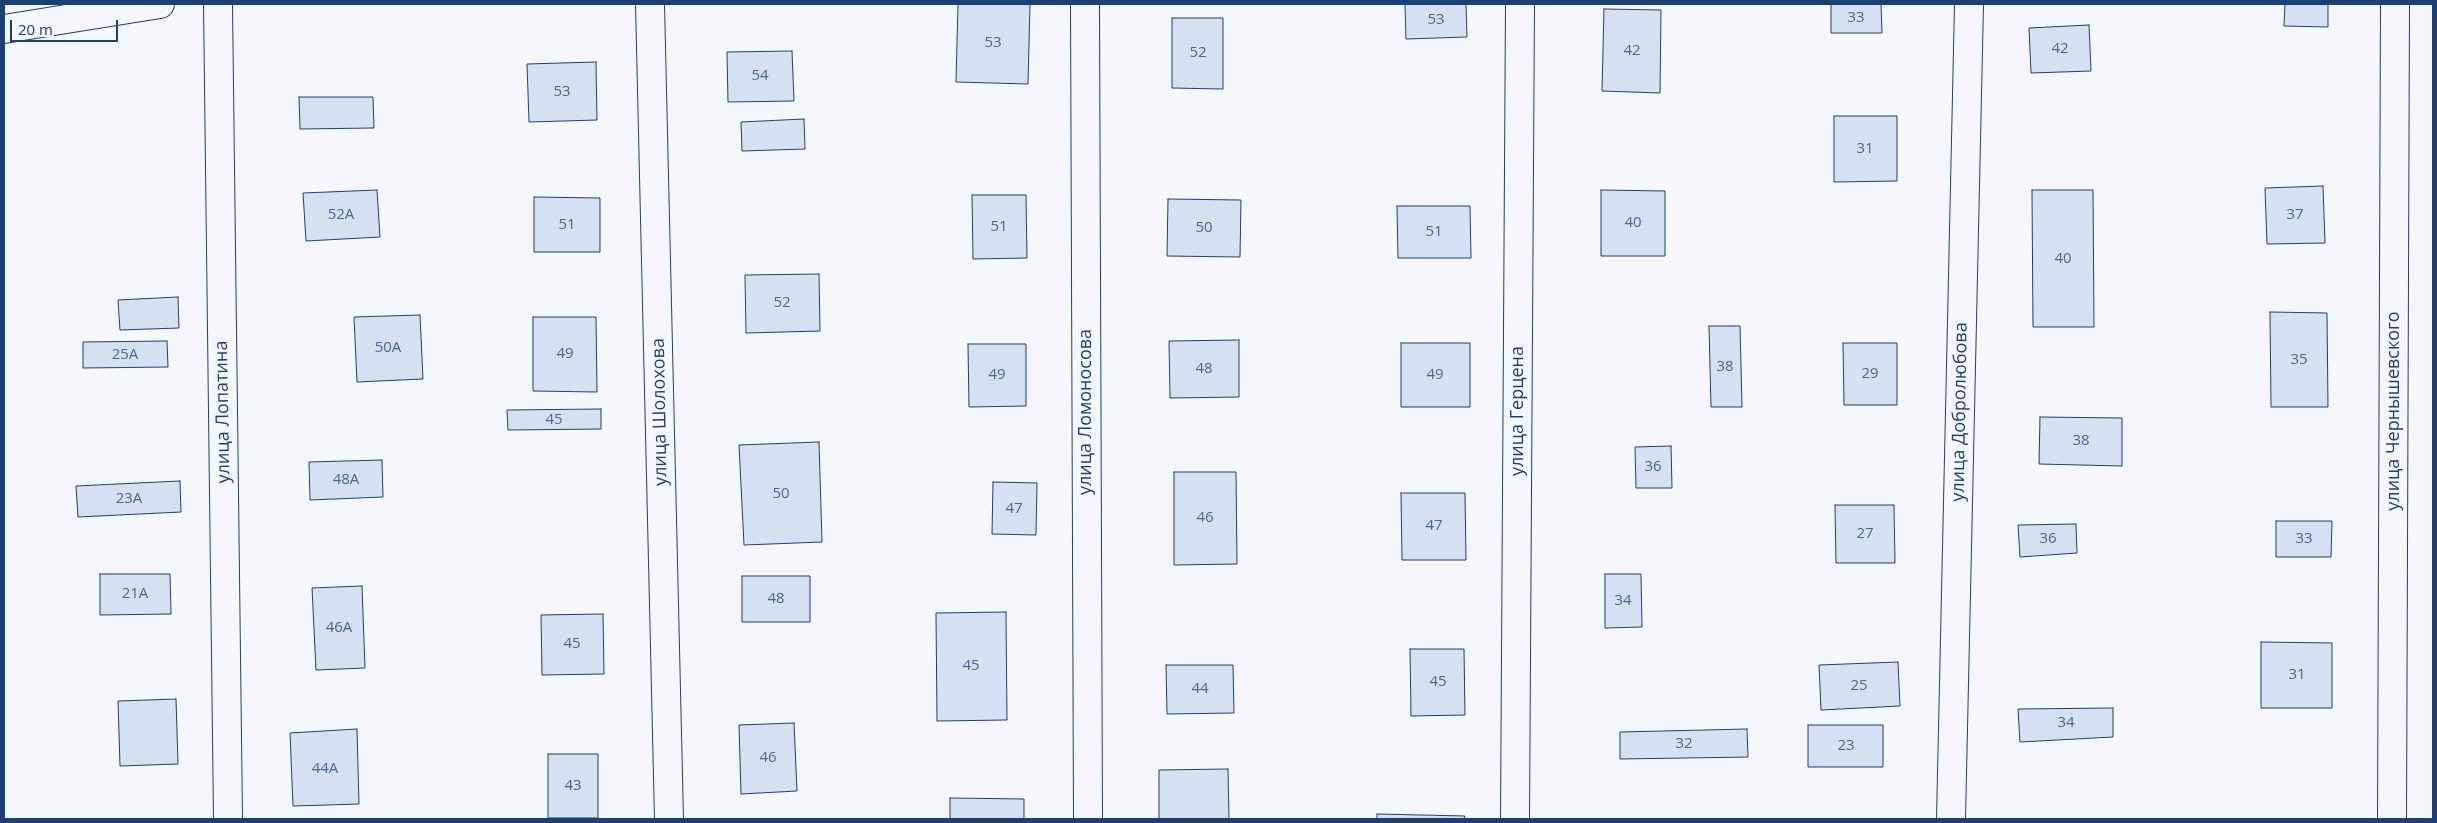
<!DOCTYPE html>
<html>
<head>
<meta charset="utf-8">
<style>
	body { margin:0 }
	#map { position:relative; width:2437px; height:823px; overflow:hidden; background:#f4f7fb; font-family:"Open Sans",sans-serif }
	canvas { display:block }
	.frame { position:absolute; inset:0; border:5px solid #1d3f73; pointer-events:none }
	.scale { position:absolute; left:10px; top:20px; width:108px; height:22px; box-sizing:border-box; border:2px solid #1d3f73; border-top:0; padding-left:6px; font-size:15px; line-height:18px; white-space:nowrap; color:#1d3f73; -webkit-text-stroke:4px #f4f7fb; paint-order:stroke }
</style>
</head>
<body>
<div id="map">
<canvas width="2437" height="823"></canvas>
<div class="frame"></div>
<div class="scale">20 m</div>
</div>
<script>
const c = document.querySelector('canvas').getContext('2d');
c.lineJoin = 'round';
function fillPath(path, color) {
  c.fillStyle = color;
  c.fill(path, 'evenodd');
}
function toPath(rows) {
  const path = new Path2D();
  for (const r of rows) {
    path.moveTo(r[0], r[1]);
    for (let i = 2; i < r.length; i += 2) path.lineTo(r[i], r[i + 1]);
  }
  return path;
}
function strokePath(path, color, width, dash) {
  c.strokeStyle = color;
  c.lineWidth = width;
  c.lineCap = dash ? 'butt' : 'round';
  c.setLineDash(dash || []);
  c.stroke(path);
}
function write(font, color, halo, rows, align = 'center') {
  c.font = font + ' "Open Sans",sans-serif';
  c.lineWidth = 4;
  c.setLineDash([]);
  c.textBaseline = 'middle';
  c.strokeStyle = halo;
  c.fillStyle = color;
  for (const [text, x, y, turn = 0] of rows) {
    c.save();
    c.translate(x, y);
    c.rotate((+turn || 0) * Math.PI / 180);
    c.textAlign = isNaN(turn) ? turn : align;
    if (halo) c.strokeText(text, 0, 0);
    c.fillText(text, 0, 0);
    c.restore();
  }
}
const building = toPath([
	[958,4,1030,4,1028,84,956,82,958,4],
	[1405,4,1466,4,1467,37,1406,39,1405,4],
	[1831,4,1881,4,1882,33,1831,33,1831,4],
	[2285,4,2328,4,2328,27,2284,26,2285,4],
	[1604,9,1661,10,1660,93,1602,91,1604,9],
	[1172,18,1223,18,1223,89,1172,88,1172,18],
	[2089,25,2091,71,2031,73,2029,28,2089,25],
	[792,51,794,101,728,102,727,52,792,51],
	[596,62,597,120,529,122,527,64,596,62],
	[299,97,373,97,374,128,300,129,299,97],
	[1834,116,1897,116,1897,181,1834,182,1834,116],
	[804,119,805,149,742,151,741,122,804,119],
	[2323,186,2325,243,2267,244,2265,188,2323,186],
	[377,190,380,237,306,241,303,193,377,190],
	[1601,190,1665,191,1665,256,1601,256,1601,190],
	[2032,190,2093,190,2094,327,2033,327,2032,190],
	[972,195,1026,195,1027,258,973,259,972,195],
	[534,197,600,198,600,252,534,252,534,197],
	[1168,199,1241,200,1240,257,1167,256,1168,199],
	[1397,206,1470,206,1471,258,1398,258,1397,206],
	[819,274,820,331,746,333,745,275,819,274],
	[178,297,179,328,120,330,118,300,178,297],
	[2270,312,2327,313,2328,407,2271,407,2270,312],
	[420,315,423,379,357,382,354,317,420,315],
	[533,317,596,317,597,392,533,391,533,317],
	[1709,326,1740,326,1742,407,1711,407,1709,326],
	[1239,340,1239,397,1170,398,1169,341,1239,340],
	[167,341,168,367,83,368,83,342,167,341],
	[1401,343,1470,343,1470,407,1401,407,1401,343],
	[1843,343,1897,343,1897,405,1844,405,1843,343],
	[968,344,1026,344,1026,406,969,407,968,344],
	[601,409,601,429,508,430,507,410,601,409],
	[2040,417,2122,418,2122,466,2039,464,2040,417],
	[819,442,822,542,744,545,739,445,819,442],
	[1671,446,1672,488,1636,488,1635,447,1671,446],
	[382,460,383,497,310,500,309,462,382,460],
	[1174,472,1236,472,1237,564,1174,565,1174,472],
	[180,481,181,512,78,517,76,486,180,481],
	[993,482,1037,483,1036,535,992,534,993,482],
	[1401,493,1465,493,1466,560,1402,560,1401,493],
	[1835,505,1894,505,1895,563,1836,563,1835,505],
	[2276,521,2332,521,2331,557,2276,557,2276,521],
	[2076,524,2077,553,2020,557,2018,525,2076,524],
	[100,574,170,574,171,614,100,615,100,574],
	[1605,574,1641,574,1642,627,1605,628,1605,574],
	[742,576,810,576,810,622,742,622,742,576],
	[362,586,365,668,316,670,312,588,362,586],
	[1006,612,1007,720,937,721,936,613,1006,612],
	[603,614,604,674,542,675,541,615,603,614],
	[2261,642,2332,643,2332,708,2261,708,2261,642],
	[1410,649,1464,649,1465,715,1411,716,1410,649],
	[1898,662,1900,706,1821,710,1819,665,1898,662],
	[1166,665,1233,665,1234,713,1167,714,1166,665],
	[176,699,178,764,120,766,118,701,176,699],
	[2113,708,2113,737,2020,742,2018,709,2113,708],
	[794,723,797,791,741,794,739,725,794,723],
	[1808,725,1883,725,1883,767,1808,767,1808,725],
	[357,729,359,804,293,806,290,733,357,729],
	[1747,729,1748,757,1620,759,1620,732,1747,729],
	[548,754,598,754,598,818,548,818,548,754],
	[1228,769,1229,819,1159,819,1159,770,1228,769],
	[950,798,1024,799,1024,819,950,819,950,798],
	[1377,814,1465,816,1464,819,1377,819,1377,814]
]);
fillPath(building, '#d5e0f0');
strokePath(building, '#1d3f73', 1);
const minor = toPath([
	[218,4,228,819],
	[650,4,669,819],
	[1085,4,1088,819],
	[4,29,160,4],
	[1515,819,1520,4],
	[1951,819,1969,4],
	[2392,819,2395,4]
]);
strokePath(minor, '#1d3f73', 30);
strokePath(minor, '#f4f7fb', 28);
write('15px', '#4b6792', null, [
	["33",1856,18],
	["53",1436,20],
	["53",993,43],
	["42",2060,49],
	["42",1632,51],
	["52",1198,53],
	["54",760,76],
	["53",562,92],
	["31",1865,149],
	["52А",341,215],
	["37",2295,215],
	["40",1633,223],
	["51",567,225],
	["51",999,227],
	["50",1204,228],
	["51",1434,232],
	["40",2063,259],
	["52",782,303],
	["50А",388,348],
	["49",565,354],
	["25А",125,355],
	["35",2299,360],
	["38",1725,367],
	["48",1204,369],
	["29",1870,374],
	["49",997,375],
	["49",1435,375],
	["45",554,420],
	["38",2081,441],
	["36",1653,467],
	["48А",346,480],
	["50",781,494],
	["23А",129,499],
	["47",1014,509],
	["46",1205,518],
	["47",1434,526],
	["27",1865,534],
	["36",2048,539],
	["33",2304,539],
	["21А",135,594],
	["48",776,599],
	["34",1623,601],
	["46А",339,628],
	["45",572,644],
	["45",971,666],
	["31",2297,675],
	["45",1438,682],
	["25",1859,686],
	["44",1200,689],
	["34",2066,723],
	["32",1684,744],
	["23",1846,746],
	["46",768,758],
	["44А",325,769],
	["43",573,786]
]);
write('18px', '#1d3f73', '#f4f7fb', [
	["улица Герцена",1518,411,-90],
	["улица Чернышевского",2394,411,-90],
	["улица Лопатина",223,412,-91],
	["улица Шолохова",660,412,-91],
	["улица Ломоносова",1086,412,-90],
	["улица Добролюбова",1960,412,-89]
]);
</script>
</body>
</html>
